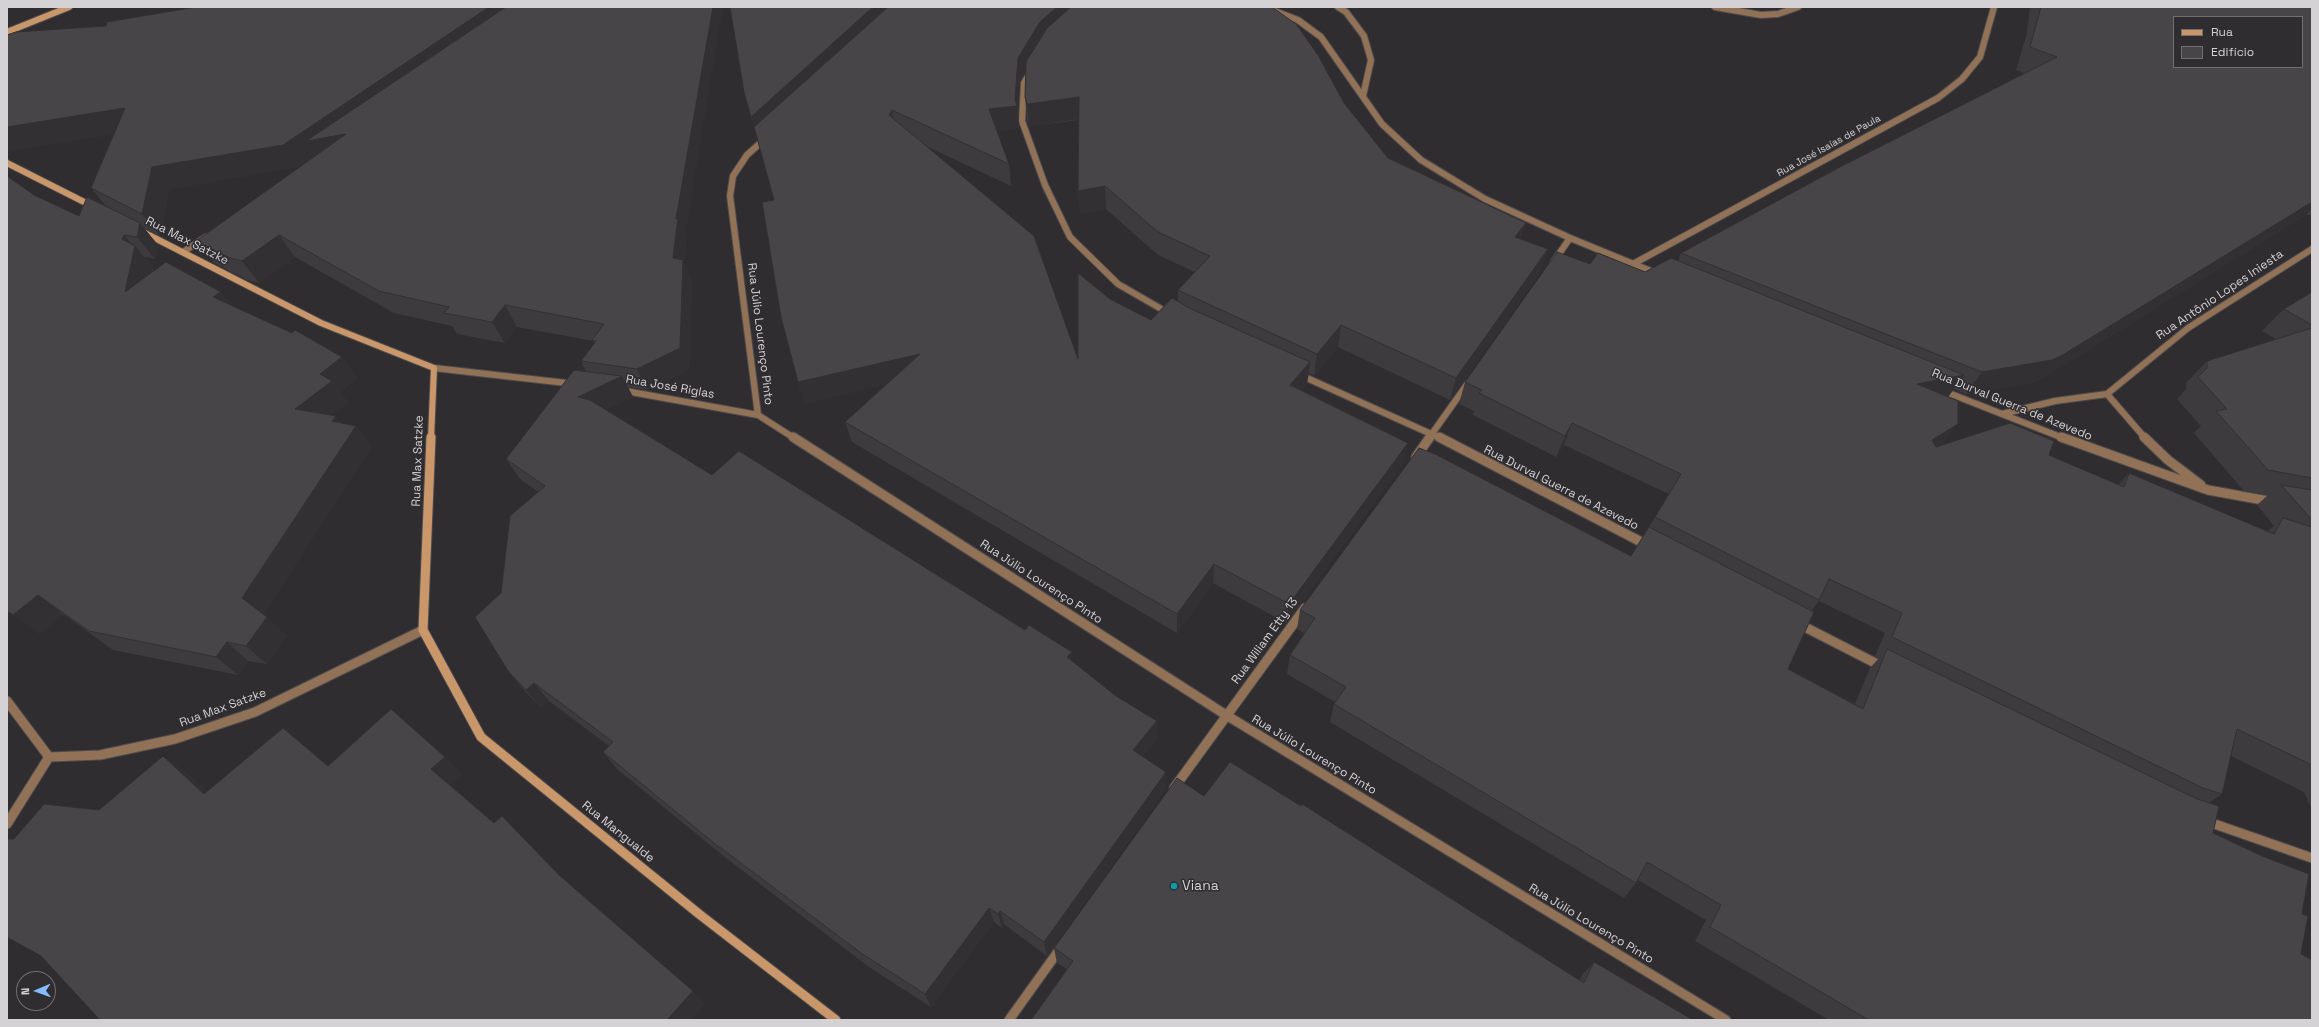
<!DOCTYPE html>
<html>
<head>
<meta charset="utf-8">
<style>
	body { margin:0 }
	#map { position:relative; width:2319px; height:1027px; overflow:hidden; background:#302d31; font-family:"Space Grotesk",sans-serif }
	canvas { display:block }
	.frame { position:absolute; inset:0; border:8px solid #d4d2d5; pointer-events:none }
	.legend { position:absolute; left:2173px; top:16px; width:130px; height:52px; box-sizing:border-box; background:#302d31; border:1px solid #726f73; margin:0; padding:5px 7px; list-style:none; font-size:12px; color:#d4d2d5 }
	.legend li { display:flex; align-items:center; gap:8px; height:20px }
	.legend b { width:20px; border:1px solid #726f73 }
	.north { position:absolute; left:16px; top:971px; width:40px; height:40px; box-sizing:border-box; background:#302d31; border:1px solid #726f73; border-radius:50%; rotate:268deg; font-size:11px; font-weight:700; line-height:16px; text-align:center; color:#d4d2d5 }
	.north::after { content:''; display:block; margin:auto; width:14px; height:18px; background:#86bbfb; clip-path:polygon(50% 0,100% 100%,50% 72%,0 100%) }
</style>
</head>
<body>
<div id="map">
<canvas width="2319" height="1027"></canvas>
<div class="frame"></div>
<ul class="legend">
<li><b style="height:5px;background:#c99769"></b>Rua</li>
<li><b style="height:11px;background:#484549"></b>Edifício</li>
</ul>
<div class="north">N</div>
</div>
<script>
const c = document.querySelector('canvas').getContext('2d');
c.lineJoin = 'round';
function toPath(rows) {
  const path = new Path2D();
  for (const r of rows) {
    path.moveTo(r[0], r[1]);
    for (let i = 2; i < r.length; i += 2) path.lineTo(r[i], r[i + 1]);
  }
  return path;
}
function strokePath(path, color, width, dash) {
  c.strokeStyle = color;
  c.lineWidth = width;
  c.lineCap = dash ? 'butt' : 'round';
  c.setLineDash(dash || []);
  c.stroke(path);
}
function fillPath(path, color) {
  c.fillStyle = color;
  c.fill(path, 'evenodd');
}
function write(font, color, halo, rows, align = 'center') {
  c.font = font + ' "Space Grotesk",sans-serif';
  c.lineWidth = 3;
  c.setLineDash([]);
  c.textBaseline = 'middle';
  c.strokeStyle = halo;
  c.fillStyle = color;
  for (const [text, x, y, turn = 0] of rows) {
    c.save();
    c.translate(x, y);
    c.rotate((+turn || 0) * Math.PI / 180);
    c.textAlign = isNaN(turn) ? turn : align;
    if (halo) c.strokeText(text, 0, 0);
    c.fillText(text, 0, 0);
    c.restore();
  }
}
const lane = toPath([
	[1715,7,1761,15,1778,14,1798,7]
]);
const streetFar1 = toPath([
	[1264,7,1298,20,1321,37,1382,124,1421,160,1485,199,1570,238,1658,274],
	[1338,7,1346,12,1364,36,1371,60,1363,96],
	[1031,71,1024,83,1022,121,1045,185,1070,237,1118,284,1170,314],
	[183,252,206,237],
	[1554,261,1570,238],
	[1633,264,1938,98,1962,79,1980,57,1994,7],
	[434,368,575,384],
	[1298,374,1440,438],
	[620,390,758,415,794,438],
	[1941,390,2063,438],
	[2107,394,2145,438],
	[2002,414,2055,401,2107,394,2188,328,2312,249],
	[758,415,730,196,733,176,747,155,767,137],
	[1429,438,1468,383]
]);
const street = toPath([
	[793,437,1226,715,1726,1020],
	[1439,437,1649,546],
	[2061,437,2208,490,2274,502],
	[2144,437,2168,460,2201,485],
	[1416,457,1430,437],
	[1797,623,1883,667],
	[7,701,49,757],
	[49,757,100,755,175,739,255,712,423,630],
	[1174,788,1305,608],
	[2206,821,2312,858],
	[7,824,49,757],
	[1009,1020,1062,946]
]);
const secondaryFar1 = toPath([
	[7,32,69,7],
	[7,163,94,207],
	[141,231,321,323,434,368,431,438]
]);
const secondary = toPath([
	[431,437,423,630,481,737,699,914,836,1020]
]);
strokePath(lane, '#4e4b4f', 8);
strokePath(streetFar1, '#4e4b4f', 8);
strokePath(street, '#4e4b4f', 11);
strokePath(secondaryFar1, '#4e4b4f', 8);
strokePath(secondary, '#4e4b4f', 11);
strokePath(lane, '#917256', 6);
strokePath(streetFar1, '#917256', 6);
strokePath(street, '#917256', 9);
strokePath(secondaryFar1, '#c99769', 6);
strokePath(secondary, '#c99769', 9);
fillPath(toPath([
	[730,7,1344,103,1388,158,1521,239,1548,249,1541,271,1450,400,1338,347,1314,376,1309,373,1307,383,1301,391,1403,464,1286,623,1213,583,1177,633,852,442,845,422,886,384,805,404,798,382,774,200,754,127],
	[1026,71,1025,97,1027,120,1029,126,1079,120,1078,191,1080,214,1106,209,1158,255,1195,272,1178,290,1178,302,1151,320,1110,299,1078,359,926,146,1011,186,1009,164,997,131,1019,128,1018,113,1020,81],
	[2030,7,2312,7,2312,214,2311,215,2306,215,2043,378,2034,382,1966,394,1954,389,1948,397,1942,445,2049,455,2118,485,2129,473,2267,531,2274,526,2257,505,2268,495,2244,491,2194,433,2201,426,2177,399,2186,389,2186,383,2207,361,2276,339,2262,331,2284,309,2312,292,2312,810,2304,792,2231,756,2222,794,2209,803,2213,833,2302,914,2301,954,2312,1020,1829,1020,1695,941,1706,920,1638,880,1636,883,1624,898,1330,722,1334,704,1335,702,1287,674,1290,655,1304,633,1297,629,1300,610,1631,556,1649,527,1655,517,1669,494,1564,445,1556,457,1473,415,1474,411,1459,404,1465,382,1590,264,1645,272,1678,261,1681,253,2024,73,2016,70,2027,33],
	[1819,601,1885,633,1875,656,1879,658,1870,668,1855,704,1788,669,1812,610],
	[7,35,685,237,686,240,684,263,692,282,689,370,647,390,628,387,633,397,606,410,712,475,1025,630,1072,652,1073,662,1157,739,1142,757,1166,789,1047,956,1005,925,1002,928,994,922,931,1007,869,967,726,858,617,769,603,752,609,746,549,701,541,708,523,689,508,671,501,593,538,492,520,479,506,459,586,372,581,361,594,344,593,341,517,327,505,343,457,334,452,326,394,313,295,257,259,283,247,280,214,263,196,241,316,156,315,155,298,167,169,189,160,236,143,227,158,245,155,259,145,257,153,267,153,272,233,306,358,378,340,392,348,402,331,415,342,423,356,426,372,446,263,615,287,636,267,664,248,661,238,675,113,650,63,614,39,634,34,195,79,216,107,207,91,188,113,135],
	[1204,796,1580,980,1582,975,1594,962,1693,1020,1067,969,1057,963,1054,948]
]), '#3e3b3f');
fillPath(toPath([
	[489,7,532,7,321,163,315,155,298,167,169,189,160,236,142,214,152,167],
	[713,7,723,7,685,237,686,240,684,263,692,282,689,370,647,390,637,369,673,258,676,219],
	[873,7,902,7,758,139,751,117],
	[1057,7,1087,7,1042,44,1020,81,1018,113,1019,128,992,132,989,109,1015,99,1018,58,1040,22],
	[1079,97,1080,119,1029,126,1027,104],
	[125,108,142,130,7,152,7,127],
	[892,110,896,132,889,115],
	[1105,186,1106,209,1080,214,1078,191],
	[2312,202,2312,209,2306,215,2043,378,2034,382,1966,394,1982,372],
	[140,223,158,245,155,259,137,237],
	[1526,223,1519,245,1515,237],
	[124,235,134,247,135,246,153,267,144,313,125,292,122,239],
	[279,235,295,257,259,283,242,261],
	[1548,249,1541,271,1450,400,1456,378],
	[221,292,239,313,213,297],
	[505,305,517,327,505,343,492,322],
	[1341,325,1338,347,1314,376,1317,354],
	[920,354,924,375,805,404,798,382],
	[342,357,358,378,340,392,348,402,313,430,295,409,320,374],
	[1310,362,1307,383,1288,407,1290,385],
	[1964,375,1948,397,1917,384],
	[622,376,633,397,590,418,578,397],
	[336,416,350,434,356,426,372,446,262,617,242,598,332,421],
	[1572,423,1564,445,1556,457,1565,436],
	[1958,424,1942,445,1916,461,1932,440],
	[1408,443,1403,464,1286,623,1289,604],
	[1214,564,1213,583,1177,633,1177,614],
	[38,595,63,614,39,634,13,615],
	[267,617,287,636,267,664,246,646],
	[227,642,248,661,238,675,216,657],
	[1072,652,1074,670,1067,657],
	[534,683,549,701,541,708,526,690],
	[1157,721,1157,739,1133,767,1133,750],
	[163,756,189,774,229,811,204,794],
	[445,757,463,775,450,786,431,769],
	[1166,772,1166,789,1047,956,1044,942],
	[502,816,519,833,576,891,559,875],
	[989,908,994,922,931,1007,925,994],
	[1000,911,1005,925,1002,928,998,914],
	[693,991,706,1004,692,1020,667,1020]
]), '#323033');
const building = toPath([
	[196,7,489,7,283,145,152,167,142,214,91,188,125,108,7,127,7,35,16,32,106,26,107,22,196,7],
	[506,7,713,7,676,219,678,218,673,258,683,260,680,348,637,369,581,361,596,341,592,340,604,324,505,305,492,322,444,313,449,307,379,291,279,235,242,261,230,258,196,241,346,134,306,141,506,7],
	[730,7,873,7,751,117,744,92,730,7],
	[888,7,1057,7,1040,22,1018,58,1015,99,1017,106,989,109,1009,164,892,110,889,115,1034,236,1078,359,1078,273,1110,299,1151,320,1172,298,1191,309,1310,362,1290,385,1408,443,1289,604,1214,564,1177,614,845,422,920,354,798,382,781,317,762,202,774,200,754,127,888,7],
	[1071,7,1272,7,1296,24,1318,55,1344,103,1388,158,1526,223,1515,237,1548,249,1456,378,1341,325,1317,354,1178,290,1210,256,1158,232,1105,186,1078,191,1079,97,1027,104,1025,97,1026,62,1047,28,1071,7],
	[2041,7,2312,7,2312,202,2061,356,2052,360,1982,372,1681,253,1840,167,2057,57,2030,47,2041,7],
	[2174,17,2302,17,2302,67,2174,67,2174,17],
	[7,176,34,195,79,216,87,197,140,223,137,237,124,235,122,239,135,246,125,292,166,262,221,292,213,297,292,333,295,330,342,357,320,374,332,381,295,409,336,416,332,421,356,426,242,598,267,617,246,646,227,642,216,657,89,631,38,595,13,615,7,611,7,176],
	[1557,252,1590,264,1598,253,1645,272,1671,258,1964,375,1917,384,1958,401,1958,424,1932,440,1936,447,2010,423,2054,441,2049,455,2124,487,2129,473,2274,534,2283,518,2312,527,2312,765,2237,729,2222,794,2203,788,1892,637,1902,613,1829,579,1819,600,1655,517,1681,474,1572,423,1565,436,1479,393,1482,390,1465,382,1557,252],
	[2312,292,2312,325,2284,309,2312,292],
	[2312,328,2312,478,2268,470,2216,411,2227,409,2198,377,2207,368,2207,361,2312,328],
	[574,370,622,376,578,397,590,400,712,475,739,451,1025,630,1029,625,1072,652,1067,657,1116,696,1157,721,1133,750,1166,772,1044,942,1000,911,998,914,989,908,925,994,861,953,714,843,603,752,613,742,534,683,526,690,508,671,475,617,501,593,510,516,545,486,506,459,574,370],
	[1419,448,1435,454,1631,556,1649,527,1814,612,1788,669,1863,709,1887,649,2197,799,2219,806,2213,833,2262,856,2309,874,2302,914,2308,916,2301,954,2312,960,2312,1020,1869,1020,1710,927,1721,905,1647,862,1636,883,1334,704,1346,687,1290,655,1315,618,1300,610,1419,448],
	[2281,485,2312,490,2312,520,2281,485],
	[391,709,445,757,431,769,494,823,502,816,559,875,693,991,667,1020,100,1020,41,956,7,937,7,839,14,839,44,804,99,810,163,756,204,794,283,728,328,766,391,709],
	[1230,762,1301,806,1302,804,1584,983,1594,962,1693,1020,1031,1020,1073,961,1054,948,1177,778,1204,796,1230,762]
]);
fillPath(building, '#484549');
strokePath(building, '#323033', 1);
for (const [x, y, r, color] of [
	[1174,886,4,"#0f9aa8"]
]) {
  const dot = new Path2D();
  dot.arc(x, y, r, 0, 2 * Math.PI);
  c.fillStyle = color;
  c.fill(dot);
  strokePath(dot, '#302d31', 1.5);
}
write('10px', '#d4d2d5', '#302d31', [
	["Rua José Isaías de Paula",1829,146,-29]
]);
write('12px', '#d4d2d5', '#302d31', [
	["Rua Max Satzke",187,241,27],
	["Rua Antônio Lopes Iniesta",2220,295,-34],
	["Rua Júlio Lourenço Pinto",760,334,83],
	["Rua José Riglas",670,387,10],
	["Rua Durval Guerra de Azevedo",2012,405,22],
	["Rua Max Satzke",418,461,-88],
	["Rua Durval Guerra de Azevedo",1561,488,27],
	["Rua Júlio Lourenço Pinto",1041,582,33],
	["Rua Wiliam Etty 13",1265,641,-54],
	["Rua Max Satzke",223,708,-20],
	["Rua Júlio Lourenço Pinto",1314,755,31],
	["Rua Mangualde",618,832,39],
	["Rua Júlio Lourenço Pinto",1591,924,31]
]);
write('14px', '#d4d2d5', '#302d31', [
	["Viana",1182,886]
], 'left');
</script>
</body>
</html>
